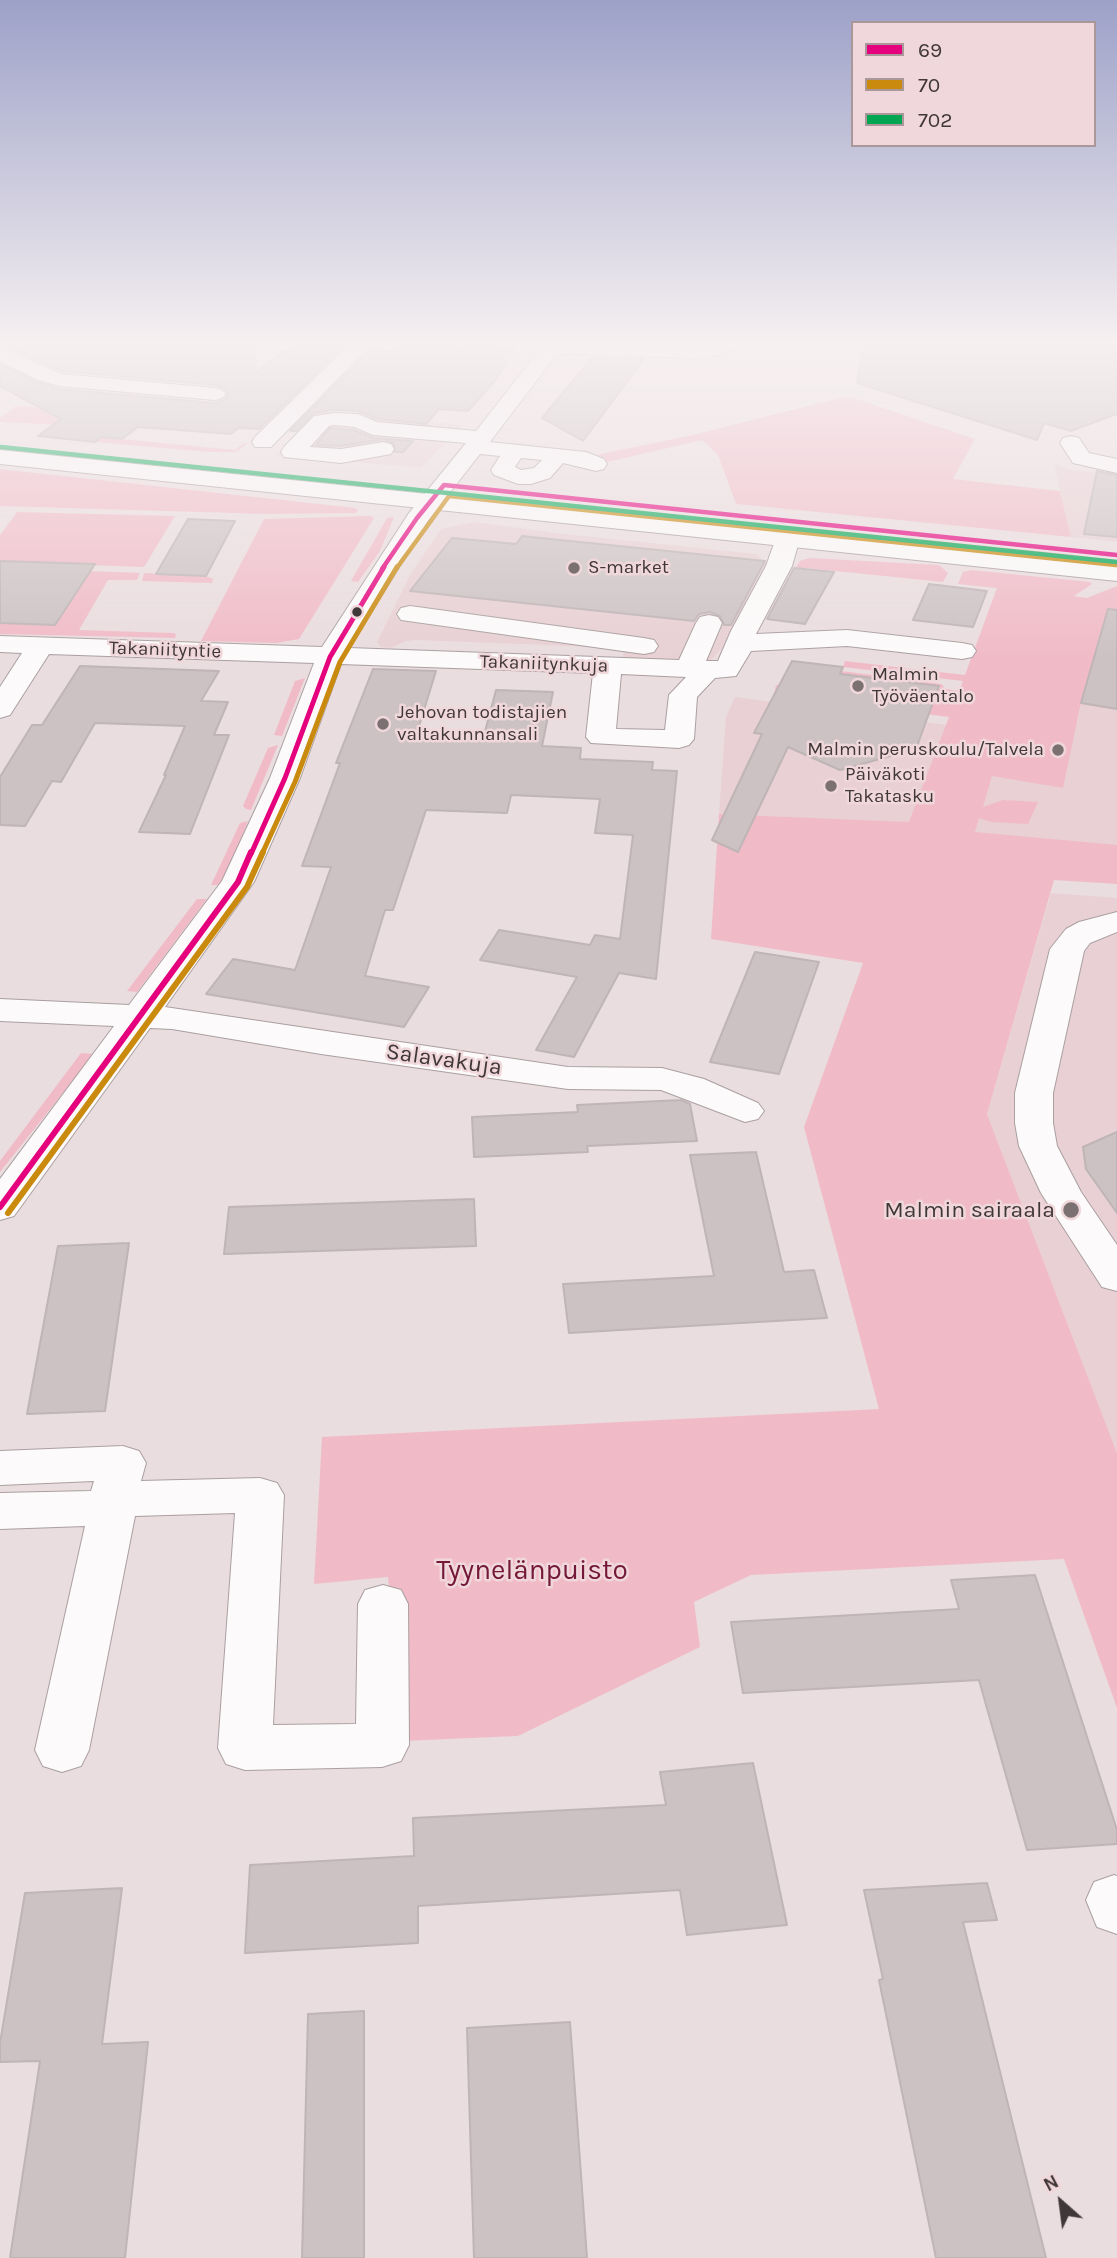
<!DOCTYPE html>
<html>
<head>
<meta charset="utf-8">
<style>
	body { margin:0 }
	#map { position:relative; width:1117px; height:2258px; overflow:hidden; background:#eadddf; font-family:Karla,sans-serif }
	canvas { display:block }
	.legend { position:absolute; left:851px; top:21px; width:245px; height:126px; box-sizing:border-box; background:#f0d7db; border:2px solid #aa979a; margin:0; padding:9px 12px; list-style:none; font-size:21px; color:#403738 }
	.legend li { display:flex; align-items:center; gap:14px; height:35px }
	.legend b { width:35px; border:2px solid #aa979a }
	.north { position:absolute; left:1026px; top:2167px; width:70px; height:70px; -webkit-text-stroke:5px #f0d7db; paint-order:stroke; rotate:332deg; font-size:19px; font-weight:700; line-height:28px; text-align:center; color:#403738 }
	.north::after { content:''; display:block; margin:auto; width:24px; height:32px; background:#403738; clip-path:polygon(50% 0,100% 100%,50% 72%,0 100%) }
</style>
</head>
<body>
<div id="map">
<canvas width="1117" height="2258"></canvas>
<ul class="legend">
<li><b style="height:9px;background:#e5007d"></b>69</li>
<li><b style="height:9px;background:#c98a0e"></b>70</li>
<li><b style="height:9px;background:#00a651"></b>702</li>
</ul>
<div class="north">N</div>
</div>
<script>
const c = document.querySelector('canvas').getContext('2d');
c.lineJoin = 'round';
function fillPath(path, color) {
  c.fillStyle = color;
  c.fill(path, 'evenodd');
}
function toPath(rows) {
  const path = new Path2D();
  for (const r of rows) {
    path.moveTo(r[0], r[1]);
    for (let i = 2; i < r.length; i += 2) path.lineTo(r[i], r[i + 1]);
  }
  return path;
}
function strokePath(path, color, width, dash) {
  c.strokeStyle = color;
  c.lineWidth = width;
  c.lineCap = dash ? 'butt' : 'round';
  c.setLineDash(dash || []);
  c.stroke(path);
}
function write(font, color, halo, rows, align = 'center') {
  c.font = font + ' Karla,sans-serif';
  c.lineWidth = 5;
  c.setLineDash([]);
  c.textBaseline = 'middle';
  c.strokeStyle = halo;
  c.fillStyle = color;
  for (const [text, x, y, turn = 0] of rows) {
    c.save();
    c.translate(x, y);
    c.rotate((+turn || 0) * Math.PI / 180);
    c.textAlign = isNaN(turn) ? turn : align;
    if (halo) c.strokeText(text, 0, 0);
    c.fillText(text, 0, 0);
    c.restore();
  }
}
fillPath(toPath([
	[322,412,464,425,421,468,277,455],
	[1054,464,1072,470,1117,474,1117,542,1071,537],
	[474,522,556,533,756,554,770,566,731,638,711,660,623,657,623,648,416,640,406,641,391,648,381,647,377,642,410,575,441,529],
	[1103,599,1117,601,1117,884,974,832,992,776,1077,724],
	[735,697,947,725,922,823,719,814,726,717],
	[1051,893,1117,898,1117,1453,987,1114]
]), '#e8d0d4');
fillPath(toPath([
	[839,398,854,398,975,439,953,479,1060,491,1071,537,736,504,718,455,702,440,608,462,592,459,600,454,693,435],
	[16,406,57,408,69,411,61,425,0,422,0,418],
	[101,437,235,450,244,443,248,443,236,452,208,452,95,442],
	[0,445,190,465,187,468,129,466,0,452],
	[0,469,355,508,358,510,356,513,266,514,0,506],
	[17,512,175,516,144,567,0,562,0,535],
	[371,516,374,518,299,639,276,643,201,641,264,519],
	[394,517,380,551,358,582,351,581,387,518],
	[693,521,807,528,1067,554,1117,560,1117,567,692,523],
	[809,558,939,565,948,573,943,582,806,568,796,586,787,582,800,561],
	[971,570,1090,582,1092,584,1074,596,1087,598,1117,586,1117,620,1105,619,1081,703,1063,788,992,776,983,807,1003,800,1038,802,1028,824,991,822,979,818,975,832,1117,845,1117,884,1054,880,987,1114,1117,1453,1117,1708,1064,1559,751,1575,694,1602,700,1647,518,1736,401,1741,388,1577,314,1584,322,1437,879,1409,804,1127,863,963,711,939,719,814,909,822,949,717,774,695,776,685,933,705,940,687,840,674,841,671,941,684,946,689,959,691,963,681,843,667,845,661,965,675,997,588,958,584,963,572],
	[90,571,140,573,137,580,108,580,79,630,173,633,176,634,175,638,0,634,0,624,4,623,55,625],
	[144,573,206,576,213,579,212,583,142,581],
	[305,678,282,736,274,735,295,681],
	[278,745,251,810,246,809,243,806,268,748],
	[248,821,228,873,220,885,211,885,240,823],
	[197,899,207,899,137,992,127,991],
	[81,1053,94,1054,0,1172,0,1161]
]), '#f0bbc7');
const building = toPath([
	[0,343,253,343,256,372,296,343,344,346,259,429,238,428,231,434,138,427,122,439,101,437,95,442,38,436,61,419,0,386,0,364,34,381,59,389,215,403,224,400,229,394,224,388,215,385,62,371,0,343],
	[402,343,516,348,494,382,468,411,439,409,426,424,378,419,358,411,334,410,314,413,296,431,290,431,371,349,393,351,402,343],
	[864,343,1100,343,1117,348,1117,414,1071,431,1044,423,1037,440,857,383,864,343],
	[592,358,644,359,583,441,542,418,592,358],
	[330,428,353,430,373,438,413,441,403,452,395,452,393,443,384,439,341,446,316,445,330,428],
	[1097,471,1117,475,1117,537,1084,534,1097,471],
	[188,519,235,521,206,576,156,574,188,519],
	[522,536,560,540,765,561,731,625,724,625,720,616,710,612,699,614,694,621,410,591,452,538,516,544,522,536],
	[0,561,95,564,55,625,0,623,0,561],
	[794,568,834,572,805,624,767,619,794,568],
	[929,584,987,591,973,627,913,620,929,584],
	[1108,609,1117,610,1117,709,1081,703,1108,609],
	[792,661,843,667,840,674,939,686,916,749,840,770,788,747,738,852,712,840,762,734,754,733,792,661],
	[80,666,219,671,201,701,228,702,214,735,229,735,190,834,139,832,166,775,164,775,185,726,95,723,61,782,52,781,25,826,0,825,0,777,32,725,42,725,80,666],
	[373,669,436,671,416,736,483,739,496,690,553,692,542,746,581,748,580,759,653,762,652,770,677,771,656,979,619,973,574,1057,536,1050,577,977,480,960,499,930,590,945,595,935,620,939,633,835,595,833,600,799,511,795,507,813,426,810,393,910,385,910,365,976,429,987,404,1027,206,994,233,959,295,970,331,867,302,866,340,763,336,763,373,669],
	[755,952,819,962,779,1074,710,1062,755,952],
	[681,1100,690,1104,697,1141,587,1146,588,1152,474,1157,472,1117,578,1112,577,1105,681,1100],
	[1117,1132,1117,1213,1086,1169,1083,1147,1117,1132],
	[756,1152,784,1272,814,1270,827,1318,569,1333,563,1284,714,1276,690,1155,756,1152],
	[474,1199,476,1246,224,1254,229,1207,474,1199],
	[129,1243,105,1411,27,1414,58,1246,129,1243],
	[1035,1575,1117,1830,1117,1844,1027,1850,979,1680,743,1693,731,1622,959,1609,951,1580,1035,1575],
	[753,1763,787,1925,687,1935,680,1890,418,1906,418,1943,245,1953,250,1865,414,1856,413,1818,666,1805,660,1772,753,1763],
	[987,1883,997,1920,963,1922,1046,2258,936,2258,879,1980,883,1979,864,1890,987,1883],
	[122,1888,102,2044,148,2042,125,2258,10,2258,40,2061,0,2062,0,2043,25,1893,122,1888],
	[364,2011,364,2258,302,2258,308,2014,364,2011],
	[570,2022,587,2258,474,2258,467,2028,570,2022]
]);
fillPath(building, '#ccc2c4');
strokePath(building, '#bfb4b6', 2);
const minor = toPath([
	[351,343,373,343,271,447,255,447,252,442,255,437,351,343],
	[545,343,697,346,742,343,739,347,718,355,697,358,557,354,490,442,586,452,604,459,607,464,604,469,596,471,563,463,550,478,531,484,518,484,494,475,491,470,500,456,480,454,427,522,349,648,679,660,696,623,700,617,709,615,718,617,722,623,706,661,718,661,731,631,766,566,776,538,779,533,788,531,797,533,800,538,792,566,756,634,847,630,962,643,972,645,976,651,972,657,962,659,847,646,751,651,736,676,715,678,697,697,694,739,689,745,679,748,591,743,586,737,593,673,341,664,300,778,254,882,165,1007,568,1067,662,1068,704,1079,758,1103,764,1111,758,1119,745,1122,661,1090,568,1089,321,1054,172,1029,150,1028,14,1216,0,1220,0,1179,114,1026,0,1021,0,999,129,1005,222,881,270,778,314,663,49,654,10,715,0,718,0,687,22,653,0,652,0,636,322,647,409,513,466,443,373,435,354,427,334,425,329,426,310,447,341,449,383,442,391,444,394,449,391,454,341,463,284,457,281,452,284,447,314,416,334,413,358,414,377,422,476,431,545,343],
	[521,458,542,460,534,468,521,470,515,467,521,458],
	[621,674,686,677,669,695,665,730,616,729,621,674],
	[0,347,61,374,215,388,222,390,226,394,222,398,215,400,59,386,35,379,0,361,0,347],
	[1071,436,1079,438,1089,453,1117,459,1117,473,1073,463,1060,443,1063,438,1071,436],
	[410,606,644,638,654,640,658,646,654,652,644,654,401,620,397,614,401,608,410,606],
	[1117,912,1117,932,1090,943,1084,951,1053,1093,1053,1123,1057,1146,1081,1192,1117,1245,1117,1291,1102,1287,1041,1193,1019,1146,1015,1123,1015,1093,1050,949,1066,929,1079,922,1117,912],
	[123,1446,139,1451,146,1463,141,1481,260,1478,277,1483,284,1495,273,1725,356,1724,358,1604,365,1590,383,1585,401,1590,408,1604,409,1745,401,1761,382,1767,245,1770,226,1764,218,1748,235,1513,135,1516,89,1750,81,1766,62,1772,43,1766,35,1750,85,1526,0,1529,0,1493,91,1491,94,1481,0,1485,0,1451,123,1446],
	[1114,1875,1117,1876,1117,1934,1097,1927,1086,1900,1094,1882,1114,1875]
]);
const major = toPath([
	[0,450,1117,565,1117,581,0,464,0,450]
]);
strokePath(minor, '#aa9fa1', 2);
strokePath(major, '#aa9fa1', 2);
fillPath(minor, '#fcfafa');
fillPath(major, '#fcfafa');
strokePath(toPath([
	[382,569,417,518,444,485,1117,555]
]), '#e5007d', 4.5);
strokePath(toPath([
	[251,854,285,778,330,657,384,567]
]), '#e5007d', 5);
strokePath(toPath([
	[0,1207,238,882,251,852]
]), '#e5007d', 6);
strokePath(toPath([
	[396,569,449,496,1116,565]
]), '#c98a0e', 4.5);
strokePath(toPath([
	[262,854,295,782,340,662,397,567]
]), '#c98a0e', 5);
strokePath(toPath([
	[8,1213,247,887,263,852]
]), '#c98a0e', 6);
strokePath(toPath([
	[1,447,1117,562]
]), '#00a651', 4.5);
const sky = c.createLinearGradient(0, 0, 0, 659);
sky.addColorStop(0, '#9da1c8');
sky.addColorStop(0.52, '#f6f0f1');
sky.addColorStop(1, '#f6f0f100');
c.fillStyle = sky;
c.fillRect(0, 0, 1117, 659);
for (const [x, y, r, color] of [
	[574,568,7,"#7c7172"],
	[357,612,6,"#403738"],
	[858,686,7,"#7c7172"],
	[383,724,7,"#7c7172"],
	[1058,750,7,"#7c7172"],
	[831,786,7,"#7c7172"],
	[1071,1210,9,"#7c7172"]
]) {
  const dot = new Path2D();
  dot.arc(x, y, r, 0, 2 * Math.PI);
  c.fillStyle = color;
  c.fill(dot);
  strokePath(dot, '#f0d7db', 2.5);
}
write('19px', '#403738', '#f0d7db', [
	["S-market",588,568],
	["Malmin",872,675],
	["Työväentalo",872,697],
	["Jehovan todistajien",397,713],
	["valtakunnansali",397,735],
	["Malmin peruskoulu/Talvela",1044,750,"right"],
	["Päiväkoti",845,775],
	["Takatasku",845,797]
], 'left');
write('19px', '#403738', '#f0d7db', [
	["Takaniityntie",165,650,2],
	["Takaniitynkuja",544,664,2]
]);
write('23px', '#403738', '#f0d7db', [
	["Salavakuja",444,1060,8]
]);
write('23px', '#403738', '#f0d7db', [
	["Malmin sairaala",1055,1210]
], 'right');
write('28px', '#731838', '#f0d7db', [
	["Tyynelänpuisto",532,1571]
]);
</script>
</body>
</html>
